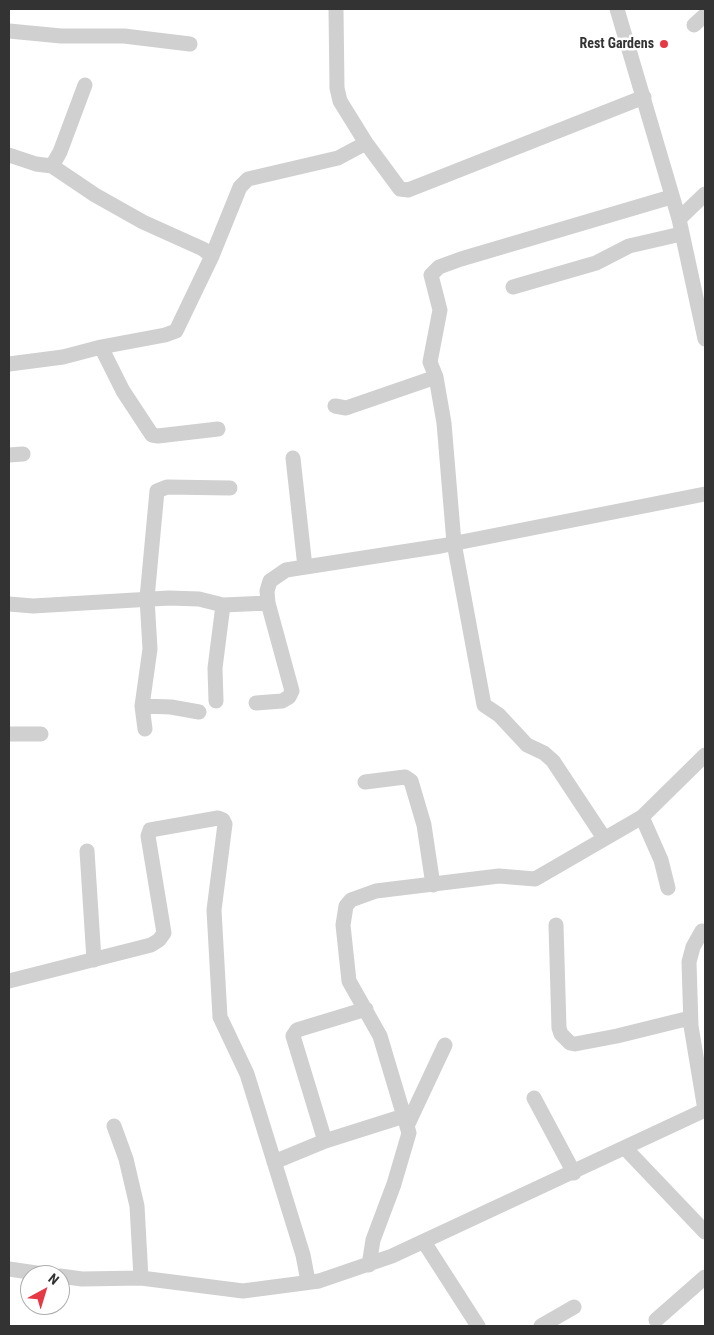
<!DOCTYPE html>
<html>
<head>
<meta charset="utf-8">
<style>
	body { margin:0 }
	#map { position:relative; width:714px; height:1335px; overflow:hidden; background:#fff; font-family:"Roboto Condensed",sans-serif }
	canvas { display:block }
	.frame { position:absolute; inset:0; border:10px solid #333; pointer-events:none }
	.north { position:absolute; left:20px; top:1265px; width:50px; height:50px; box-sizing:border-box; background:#fff; border:1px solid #adadad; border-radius:50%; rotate:39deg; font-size:14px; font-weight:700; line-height:20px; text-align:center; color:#333 }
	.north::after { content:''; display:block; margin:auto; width:18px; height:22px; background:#e63946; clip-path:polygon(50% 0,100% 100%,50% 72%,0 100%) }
</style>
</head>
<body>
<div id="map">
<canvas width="714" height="1335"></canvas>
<div class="frame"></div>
<div class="north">N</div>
</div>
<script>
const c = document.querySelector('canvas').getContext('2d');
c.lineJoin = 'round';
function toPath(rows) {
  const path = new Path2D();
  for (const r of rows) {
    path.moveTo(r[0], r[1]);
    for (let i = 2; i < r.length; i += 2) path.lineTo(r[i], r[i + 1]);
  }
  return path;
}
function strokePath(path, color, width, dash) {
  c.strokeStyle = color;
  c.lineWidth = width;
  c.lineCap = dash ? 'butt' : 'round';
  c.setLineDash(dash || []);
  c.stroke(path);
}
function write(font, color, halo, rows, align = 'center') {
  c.font = font + ' "Roboto Condensed",sans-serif';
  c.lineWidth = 5;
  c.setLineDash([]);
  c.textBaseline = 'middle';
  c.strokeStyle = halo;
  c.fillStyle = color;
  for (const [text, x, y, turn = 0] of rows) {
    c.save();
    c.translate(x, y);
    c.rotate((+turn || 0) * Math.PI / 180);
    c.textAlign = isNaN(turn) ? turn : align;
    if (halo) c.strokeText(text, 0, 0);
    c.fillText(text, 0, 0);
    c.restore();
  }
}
strokePath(toPath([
	[336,9,337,88,340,101,366,143,400,189,408,190,426,183,644,97],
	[617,9,679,219,705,339],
	[694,25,705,15],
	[9,31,61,36,124,36,190,44],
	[9,155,36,164,52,166,60,152,85,85],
	[52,166,95,195,143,222,203,249,212,256,176,331,165,335,101,347,123,391,152,435,158,436,218,429],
	[679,219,705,194],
	[212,256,240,187,248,179,338,158,366,143],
	[513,287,596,263,629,246,681,234],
	[9,364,63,357,101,347],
	[335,406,346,408,436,377],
	[9,455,23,454],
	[293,458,305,567],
	[9,604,33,606,169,598,199,599,223,605,268,603,267,591,270,581,286,570,441,546,705,494],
	[216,701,215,668,223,605],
	[256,703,282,701,289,697,292,691,268,603],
	[142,706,171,707,199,712],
	[145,729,142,706,150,649,147,598,157,491,167,487,230,488],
	[9,734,41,734],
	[365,782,405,777,411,781,424,825,433,885],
	[642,817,661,860,668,888],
	[604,838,553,761,544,753,527,745,499,715,484,705,454,543,444,423,436,377,430,362,440,310,431,275,439,267,461,259,671,197],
	[87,851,94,960],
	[556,925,559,1028,561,1034,570,1043,575,1044,617,1036,690,1018],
	[702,931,693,947,689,962,691,1026,705,1110],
	[9,981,151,945,159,940,164,933,148,836,150,830,218,818,223,820,225,824,214,910,220,1017,247,1074,303,1255,308,1281],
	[534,1098,574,1173],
	[114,1126,126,1159,137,1206,141,1278],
	[407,1126,445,1045],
	[325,1141,293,1036,297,1030,366,1009],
	[625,1148,705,1232],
	[274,1162,325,1141,404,1116],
	[424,1242,478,1326],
	[369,1265,373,1240,394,1184,409,1133,380,1036,349,981,343,925,346,906,351,900,376,891,499,876,535,879,642,817,705,755],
	[9,1269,50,1275],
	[60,1276,82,1279,141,1278,243,1291,319,1281,392,1256,705,1110],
	[656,1320,705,1277],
	[541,1326,574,1307]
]), '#d0d0d0', 15);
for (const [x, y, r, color] of [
	[664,44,5,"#e63946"]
]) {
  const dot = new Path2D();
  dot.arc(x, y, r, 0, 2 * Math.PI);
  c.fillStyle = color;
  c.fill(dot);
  strokePath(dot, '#fff', 2);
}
write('bold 14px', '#333', '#fff', [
	["Rest Gardens",654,44]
], 'right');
</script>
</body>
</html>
